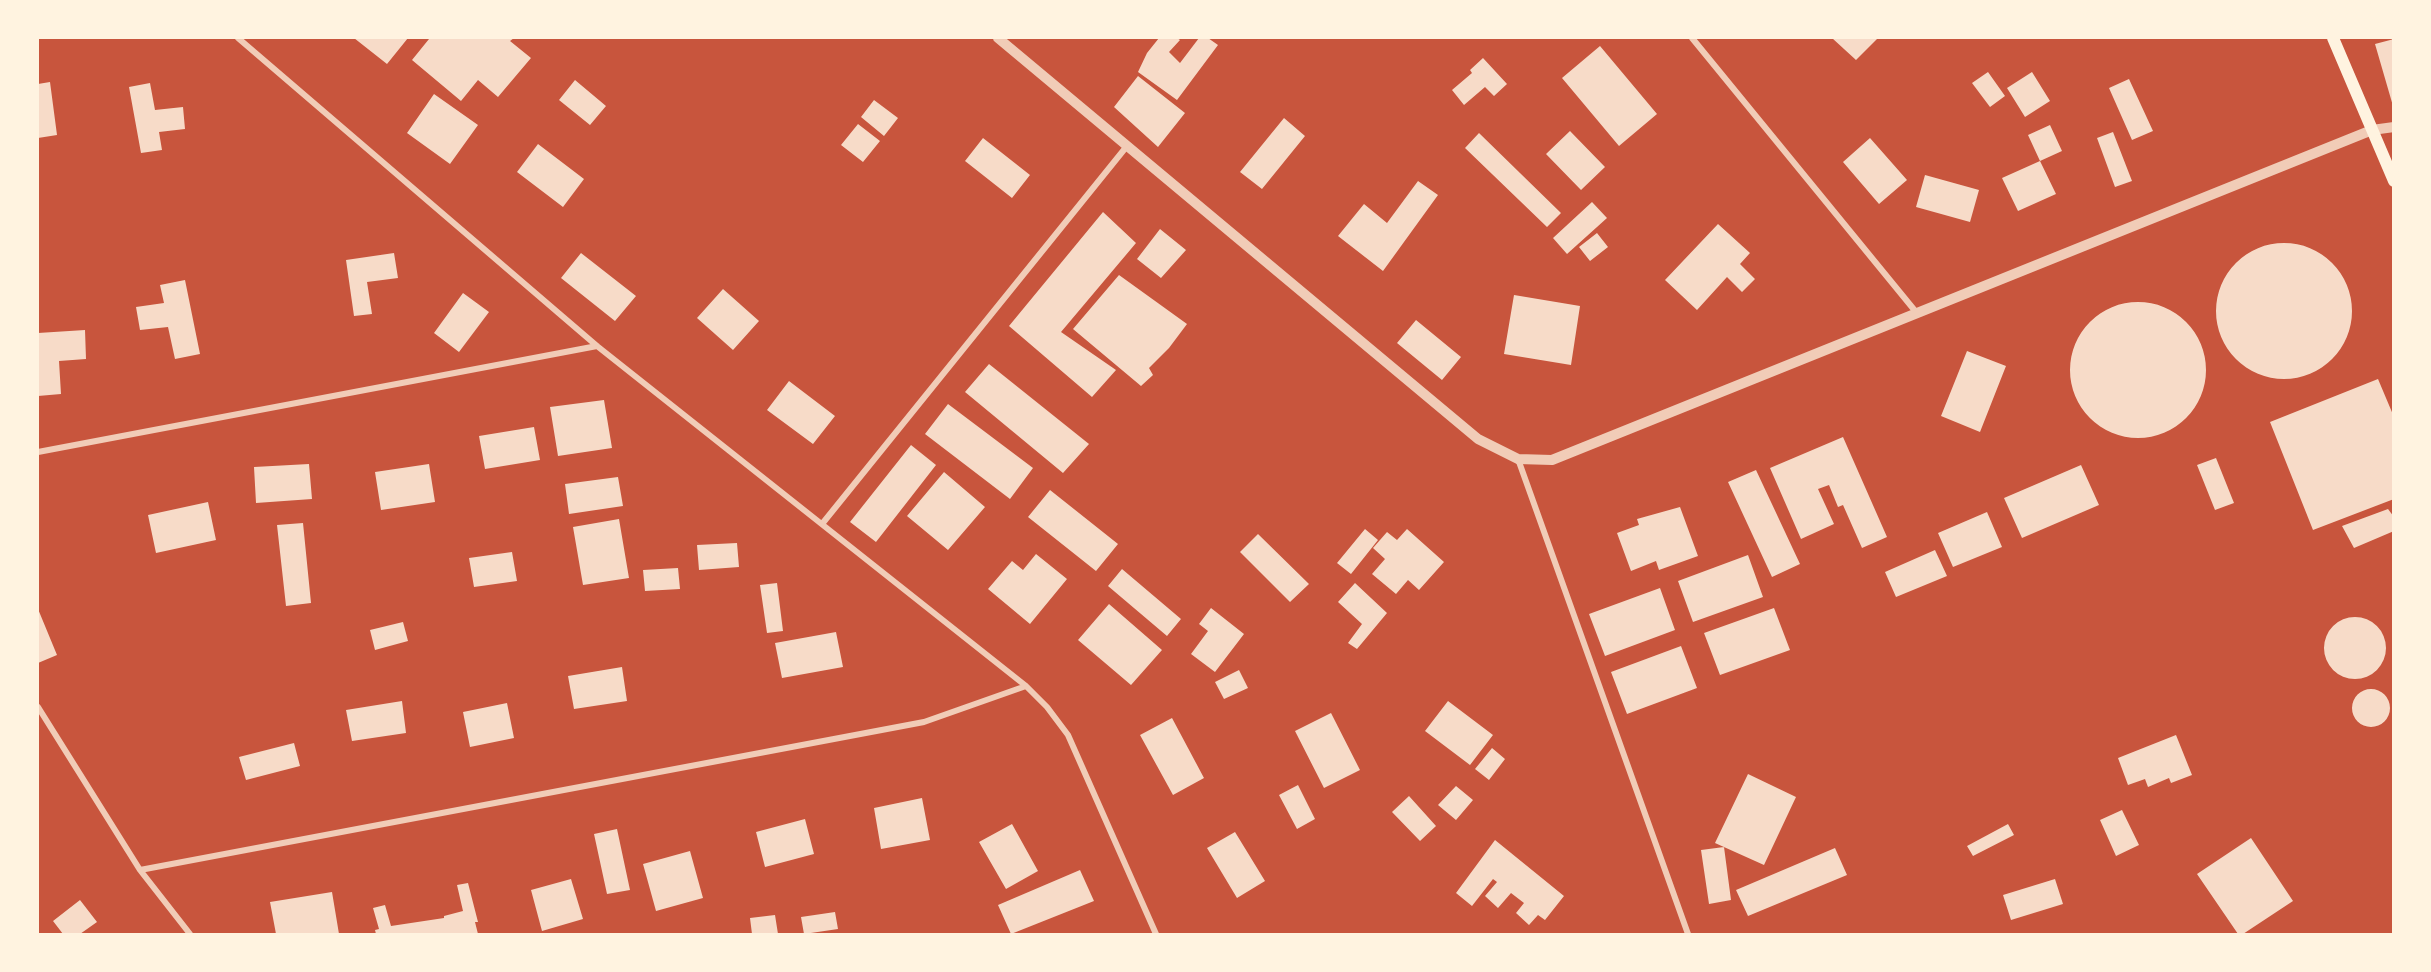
<!DOCTYPE html>
<html>
<head>
<meta charset="utf-8">
<style>
	body { margin:0 }
	#map { position:relative; width:2431px; height:972px; overflow:hidden; background:#c8553d; font-family:Rubik,sans-serif }
	canvas { display:block }
	.frame { position:absolute; inset:0; border:39px solid #fff3e0; pointer-events:none }
</style>
</head>
<body>
<div id="map">
<canvas width="2431" height="972"></canvas>
<div class="frame"></div>
</div>
<script>
const c = document.querySelector('canvas').getContext('2d');
c.lineJoin = 'round';
function fillPath(path, color) {
  c.fillStyle = color;
  c.fill(path, 'evenodd');
}
function toPath(rows) {
  const path = new Path2D();
  for (const r of rows) {
    if (r.length === 3) {
      path.moveTo(r[0] + r[2], r[1]);
      path.arc(r[0], r[1], r[2], 0, 2 * Math.PI);
      continue;
    }
    path.moveTo(r[0], r[1]);
    for (let i = 2; i < r.length; i += 2) path.lineTo(r[i], r[i + 1]);
  }
  return path;
}
function strokePath(path, color, width, dash) {
  c.strokeStyle = color;
  c.lineWidth = width;
  c.lineCap = dash ? 'butt' : 'round';
  c.setLineDash(dash || []);
  c.stroke(path);
}
fillPath(toPath([
	[354,38,408,38,387,64],
	[427,38,514,38,510,41,531,58,498,97,478,80,461,101,412,60,429,39],
	[1159,38,1177,38,1180,40,1169,52,1180,63,1199,38,1208,38,1218,45,1177,100,1138,72,1147,53],
	[1832,38,1878,38,1856,60],
	[2394,39,2394,106,2393,106,2375,44],
	[1600,46,1657,114,1619,146,1562,78],
	[1483,58,1507,84,1494,96,1485,87,1464,105,1452,90,1472,73,1470,70],
	[1988,72,2005,96,1990,107,1972,83],
	[2032,72,2050,101,2025,117,2007,88],
	[1138,76,1185,113,1158,147,1114,107],
	[2129,79,2153,131,2132,140,2109,88],
	[575,80,606,106,590,125,559,100],
	[50,82,57,135,38,138,38,84],
	[150,83,155,110,183,107,185,129,159,132,162,150,141,153,129,87],
	[434,94,478,125,450,164,407,133],
	[874,100,898,118,884,136,861,117],
	[1284,118,1305,136,1262,189,1240,172],
	[858,124,880,141,863,162,841,145],
	[2050,125,2062,151,2040,161,2028,135],
	[1570,131,1605,167,1581,190,1546,154],
	[2113,132,2132,181,2115,187,2097,138],
	[1479,133,1561,213,1547,227,1465,148],
	[983,138,1030,175,1012,198,965,161],
	[1870,138,1907,180,1879,204,1843,162],
	[538,144,584,179,563,207,517,172],
	[2040,161,2056,194,2018,211,2002,178],
	[1925,175,1979,190,1970,222,1916,207],
	[1418,181,1438,195,1383,271,1338,236,1364,204,1387,223],
	[1592,202,1607,218,1567,254,1553,238],
	[1103,212,1136,243,1061,332,1116,370,1092,397,1009,326],
	[1718,224,1750,253,1740,264,1755,279,1742,292,1727,277,1697,310,1665,280],
	[1160,229,1186,250,1161,278,1137,259],
	[1597,233,1608,247,1590,261,1579,247],
	[2284,311,68],
	[394,253,398,278,367,282,372,314,354,316,346,260],
	[581,253,636,296,615,321,561,278],
	[1119,275,1187,324,1169,348,1149,368,1153,375,1141,386,1073,329],
	[185,280,200,354,175,359,168,327,140,330,136,307,164,303,160,285],
	[723,289,759,321,733,350,697,318],
	[463,293,489,312,459,352,434,333],
	[1514,295,1580,306,1571,365,1504,354],
	[2138,370,68],
	[1416,320,1461,357,1442,380,1397,343],
	[85,330,86,359,59,361,61,394,38,396,38,333],
	[1967,351,2006,366,1980,432,1941,416],
	[989,364,1089,444,1063,473,965,392],
	[2378,379,2394,417,2394,499,2313,530,2270,422],
	[789,381,835,416,813,444,767,410],
	[604,400,612,448,558,456,550,407],
	[948,404,1033,468,1010,499,925,434],
	[534,427,540,460,485,469,479,436],
	[1843,437,1887,537,1862,548,1843,505,1838,507,1829,485,1818,489,1834,524,1801,539,1770,468],
	[911,445,936,465,876,542,850,522],
	[2216,458,2234,503,2215,510,2197,465],
	[309,464,312,499,256,503,254,467],
	[429,464,435,502,381,510,375,472],
	[2081,465,2099,505,2022,538,2004,498],
	[1756,470,1800,564,1772,577,1728,482],
	[944,472,985,507,948,550,907,516],
	[618,477,623,506,569,514,565,484],
	[1050,490,1118,544,1096,571,1028,517],
	[208,502,216,540,156,553,148,515],
	[1680,507,1698,556,1659,570,1656,561,1631,571,1617,533,1639,525,1637,519],
	[2388,509,2394,517,2394,531,2354,548,2342,526],
	[1987,512,2002,547,1953,567,1938,533],
	[619,519,629,578,583,585,573,527],
	[303,523,311,603,286,606,277,525],
	[1365,529,1378,540,1351,574,1337,563],
	[1407,529,1444,562,1419,590,1408,580,1396,594,1372,574,1385,559,1373,548,1387,532,1397,540],
	[1258,534,1309,584,1290,602,1240,552],
	[737,543,739,567,699,570,697,545],
	[1935,550,1947,576,1896,597,1885,572],
	[512,552,517,581,474,587,469,558],
	[1036,554,1067,579,1030,624,988,589,1012,561,1023,570],
	[1748,555,1763,597,1693,622,1678,581],
	[678,568,680,589,645,591,643,570],
	[1122,569,1181,619,1167,636,1108,586],
	[777,583,783,631,767,633,760,585],
	[1355,583,1387,613,1357,649,1348,643,1362,624,1338,602],
	[1660,588,1675,630,1605,656,1589,614],
	[1109,604,1162,650,1131,685,1078,640],
	[1211,608,1244,634,1215,672,1191,654,1208,631,1199,624],
	[1774,608,1790,650,1720,675,1704,633],
	[38,609,57,655,38,663],
	[2355,648,31],
	[403,622,408,641,375,650,370,630],
	[836,632,843,667,782,678,775,643],
	[1681,646,1697,688,1627,714,1611,672],
	[622,667,627,701,574,709,568,676],
	[1239,670,1248,688,1224,699,1215,682],
	[2371,708,19],
	[402,701,406,733,352,741,346,710],
	[1448,701,1493,735,1470,765,1425,731],
	[507,703,514,738,470,747,463,712],
	[1331,713,1360,770,1324,788,1295,731],
	[1172,718,1204,778,1173,795,1140,735],
	[2176,735,2192,775,2171,783,2169,778,2148,787,2145,779,2128,785,2118,758],
	[294,743,300,766,246,780,239,757],
	[1492,748,1505,759,1489,780,1475,769],
	[1748,774,1796,797,1764,865,1715,843],
	[1298,785,1315,819,1297,829,1279,795],
	[1456,786,1473,800,1456,820,1438,805],
	[1409,796,1436,826,1420,841,1392,812],
	[922,798,930,840,881,849,874,808],
	[2122,810,2139,845,2116,856,2100,820],
	[805,819,814,854,765,867,756,832],
	[1012,824,1038,871,1006,889,979,842],
	[2008,824,2014,835,1973,856,1967,846],
	[617,829,630,890,607,894,594,834],
	[1235,832,1265,881,1237,898,1207,848],
	[2251,838,2293,901,2243,934,2238,934,2197,874],
	[1495,840,1564,896,1545,920,1538,915,1529,925,1516,913,1524,903,1511,893,1498,908,1485,896,1497,882,1493,879,1472,906,1456,893],
	[1724,847,1731,900,1709,904,1701,850],
	[1835,848,1847,875,1748,916,1736,890],
	[690,851,703,898,656,911,643,864],
	[1080,870,1094,901,1011,934,998,905],
	[571,879,583,919,542,931,531,890],
	[2055,879,2063,904,2011,920,2003,895],
	[468,883,478,922,475,922,478,934,376,934,375,930,379,929,373,908,385,905,391,926,444,918,444,916,463,911,457,885],
	[332,892,339,934,276,934,270,902],
	[80,900,97,922,80,934,63,934,53,921],
	[835,912,838,929,804,934,801,917],
	[775,915,778,934,752,934,750,918]
]), '#f7dbc8');
strokePath(toPath([
	[238,38,597,346,1026,686,1047,707,1068,735,1156,934],
	[1692,38,1916,312],
	[38,452,597,346],
	[1518,459,1688,934],
	[822,524,1127,146],
	[38,707,140,870,190,934],
	[140,870,924,722,1026,686]
]), '#f1ccb7', 6);
strokePath(toPath([
	[998,38,1478,439,1518,459,1552,460,2372,130,2394,127]
]), '#f1ccb7', 10);
strokePath(toPath([
	[2333,38,2394,181]
]), '#fff3e0', 12);
</script>
</body>
</html>
